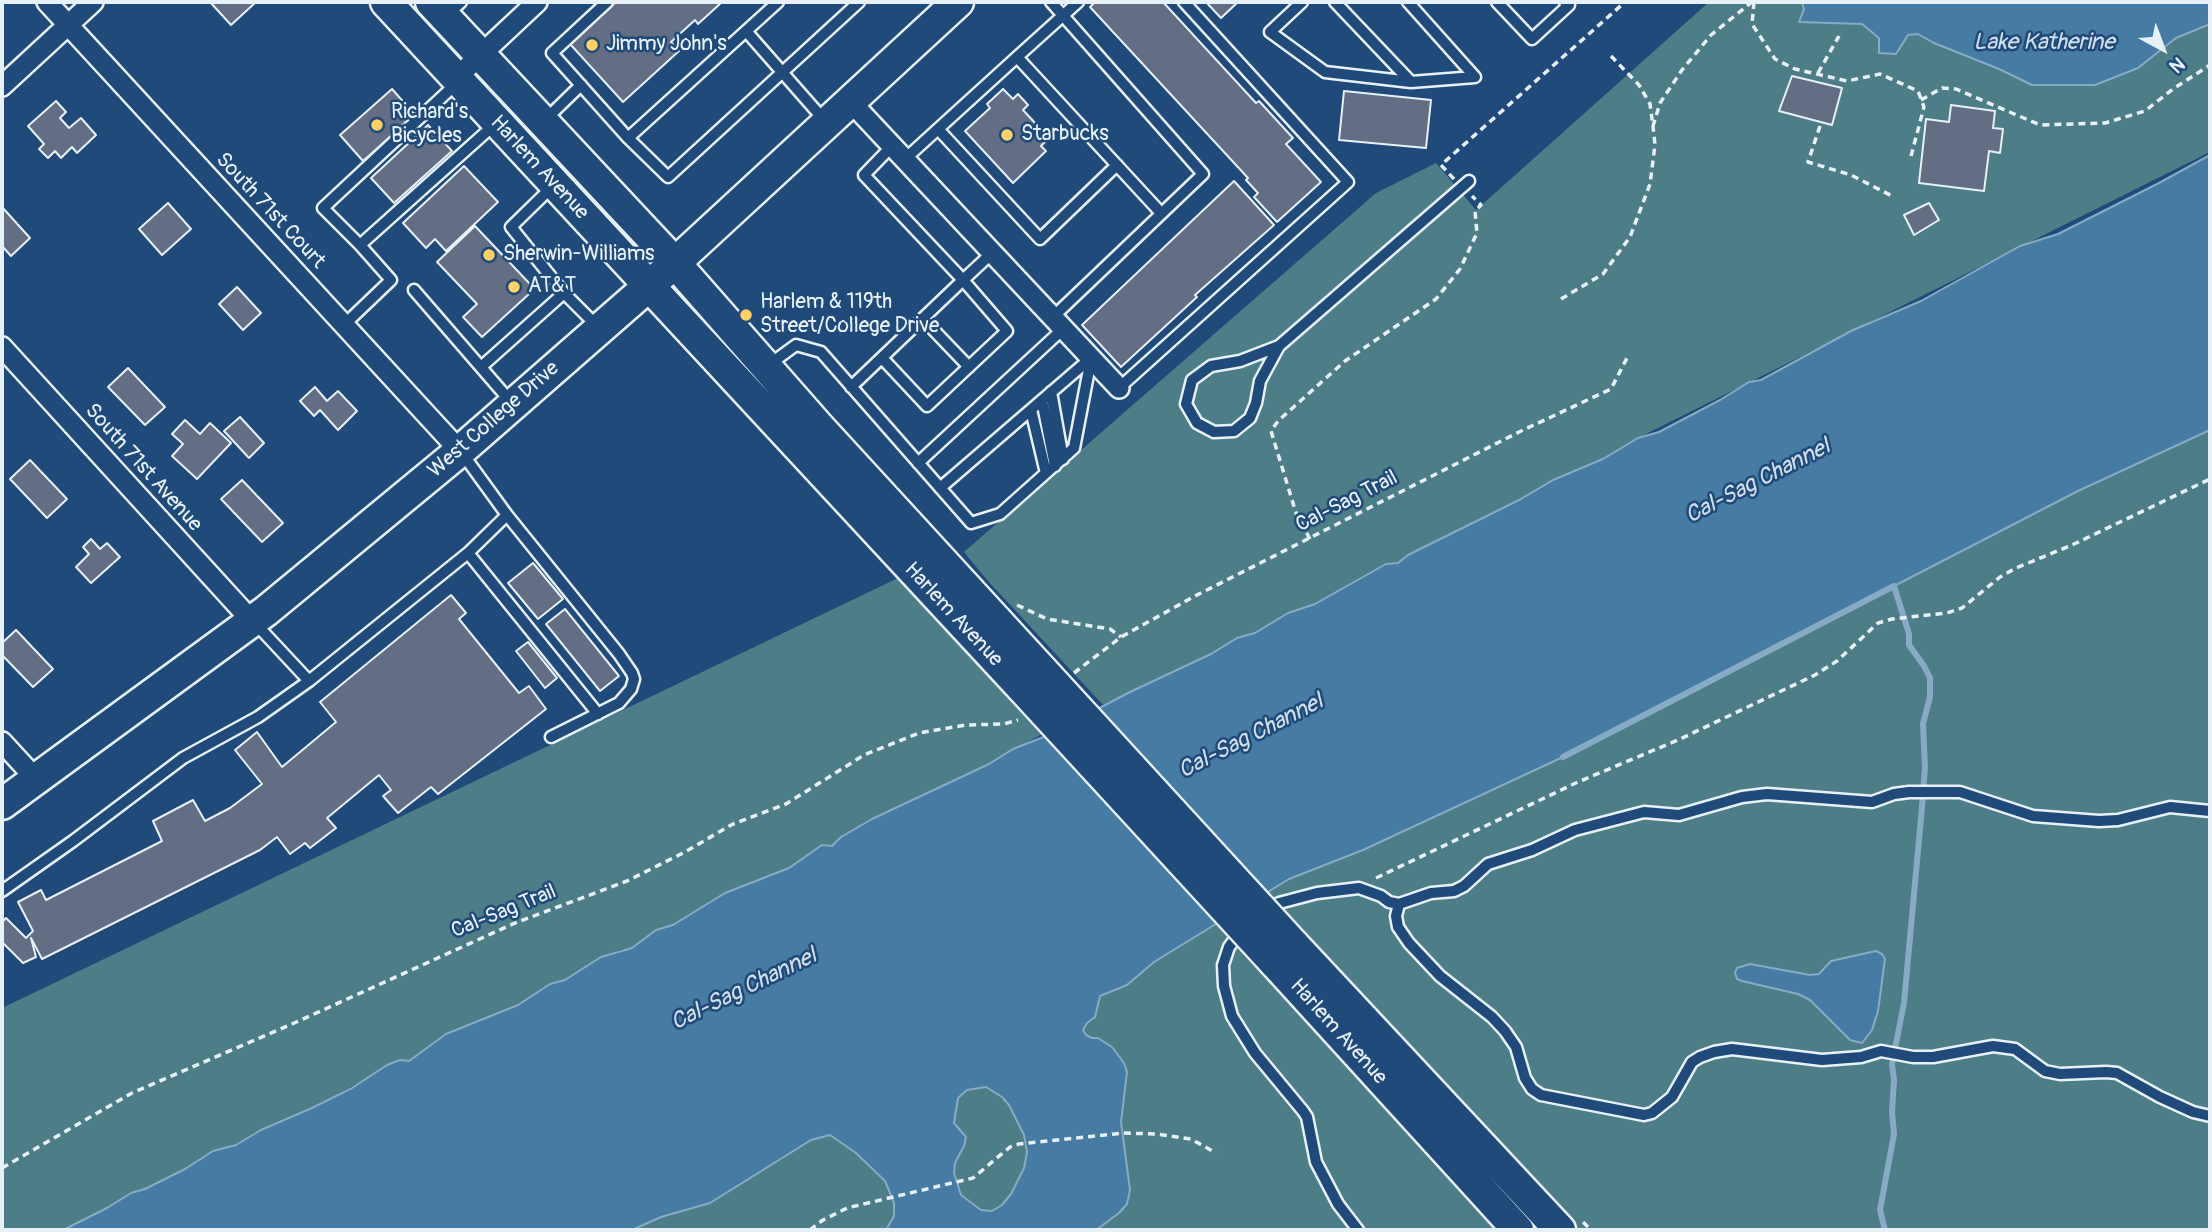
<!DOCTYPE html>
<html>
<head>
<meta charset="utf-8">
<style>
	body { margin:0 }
	#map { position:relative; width:2212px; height:1232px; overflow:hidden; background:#1f4a7a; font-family:Pangolin,sans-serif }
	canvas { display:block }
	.frame { position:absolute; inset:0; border:4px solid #e8f1f8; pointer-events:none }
	.north { position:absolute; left:2128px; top:14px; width:70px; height:70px; -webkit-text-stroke:5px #1f4a7a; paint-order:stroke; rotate:139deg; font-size:19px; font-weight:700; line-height:28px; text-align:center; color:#e8f1f8 }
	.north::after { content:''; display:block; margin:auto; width:24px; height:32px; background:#e8f1f8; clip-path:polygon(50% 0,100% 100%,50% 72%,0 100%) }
</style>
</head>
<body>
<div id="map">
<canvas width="2212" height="1232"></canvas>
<div class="frame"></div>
<div class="north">N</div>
</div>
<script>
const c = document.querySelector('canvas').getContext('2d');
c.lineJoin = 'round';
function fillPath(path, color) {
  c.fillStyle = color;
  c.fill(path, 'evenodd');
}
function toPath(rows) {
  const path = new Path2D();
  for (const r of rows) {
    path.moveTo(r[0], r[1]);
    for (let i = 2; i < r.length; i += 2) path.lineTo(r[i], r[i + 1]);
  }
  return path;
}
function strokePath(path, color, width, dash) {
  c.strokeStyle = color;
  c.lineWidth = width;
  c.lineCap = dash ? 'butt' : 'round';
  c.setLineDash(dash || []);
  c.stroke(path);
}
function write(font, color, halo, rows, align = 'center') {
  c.font = font + ' Pangolin,sans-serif';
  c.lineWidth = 5;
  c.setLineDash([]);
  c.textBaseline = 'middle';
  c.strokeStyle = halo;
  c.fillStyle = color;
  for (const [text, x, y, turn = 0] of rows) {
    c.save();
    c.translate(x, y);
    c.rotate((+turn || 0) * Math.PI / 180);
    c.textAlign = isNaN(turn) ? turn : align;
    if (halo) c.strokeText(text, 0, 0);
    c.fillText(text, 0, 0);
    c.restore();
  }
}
fillPath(toPath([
	[1709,2,2210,2,2210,152,1638,438,1603,459,1553,480,1521,499,1408,555,1398,563,1328,596,1315,604,1288,613,1255,633,1237,638,1211,654,1103,705,987,580,964,552,1376,193,1436,163,1476,210],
	[2210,430,2210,1230,632,1230,661,1217,710,1203,811,1140,830,1135,856,1153,869,1165,954,1123,958,1098,967,1090,986,1087,1002,1097,1111,1047,1098,1038,1092,1038,1086,1035,1083,1030,1087,1023,1095,1017,1100,996,1127,985,1154,962,1289,879,1363,850,1563,757,2078,491],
	[898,578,1042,734,989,764,872,819,841,837,832,846,822,845,789,868,725,893,673,925,656,930,631,948,619,950,565,980,550,984,518,1005,446,1034,409,1061,400,1060,312,1108,261,1130,236,1145,213,1151,185,1169,145,1189,131,1193,107,1208,63,1230,2,1230,2,1008]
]), '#4d7d87');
const water = toPath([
	[1802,2,2210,2,2210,24,2176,38,2138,68,2095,85,2032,85,1999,69,1934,43,1918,34,1908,35,1896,54,1879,53,1879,38,1862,24,1799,22,1804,9,1802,2],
	[2210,155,2210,430,2078,491,1563,757,1363,850,1289,879,1154,962,1127,985,1100,996,1095,1017,1087,1023,1083,1030,1086,1035,1092,1038,1098,1038,1112,1047,1124,1063,1127,1072,1121,1122,1130,1190,1127,1204,1119,1213,1096,1230,886,1230,894,1216,894,1203,885,1181,856,1153,830,1135,811,1140,710,1203,661,1217,632,1230,63,1230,107,1208,131,1193,145,1189,185,1169,213,1151,236,1145,261,1130,312,1108,352,1088,387,1065,400,1060,409,1061,446,1034,518,1005,550,984,565,980,601,957,632,948,656,930,673,925,725,893,789,868,822,845,832,846,841,837,872,819,989,764,1013,749,1046,736,1130,692,1211,654,1237,638,1255,633,1288,613,1315,604,1386,564,1398,563,1408,555,1521,499,1553,480,1603,459,1638,438,1659,432,1720,400,1749,382,1761,380,1851,331,1921,301,2020,246,2058,234,2159,183,2210,155],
	[986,1087,1002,1097,1009,1105,1024,1135,1027,1152,1024,1168,1011,1194,1002,1205,992,1211,981,1210,961,1195,954,1173,955,1163,964,1146,966,1137,954,1123,958,1098,967,1090,986,1087],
	[1876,951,1882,954,1885,959,1878,1011,1872,1030,1862,1043,1850,1040,1810,1000,1798,994,1742,981,1737,979,1735,973,1737,968,1750,964,1810,975,1819,974,1831,961,1876,951]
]);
fillPath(water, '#467ba3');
strokePath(water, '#87aac5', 2);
strokePath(toPath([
	[1563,757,1894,586,1909,634,1909,645,1924,666,1930,678,1930,697,1923,724,1925,767,1922,807,1904,1003,1892,1064,1894,1080,1892,1112,1894,1134,1880,1210,1885,1230]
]), '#87aac5', 6);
const building = toPath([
	[210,2,256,2,231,25,210,2],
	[616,2,722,2,698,24,695,20,671,42,679,51,623,102,570,44,616,2],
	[1095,2,1163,2,1256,103,1259,101,1293,138,1286,144,1321,182,1277,222,1254,197,1258,193,1246,180,1248,178,1090,7,1095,2],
	[1206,2,1238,2,1221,18,1206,2],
	[1792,76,1842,88,1832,125,1779,111,1792,76],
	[392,89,415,115,363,161,340,135,392,89],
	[1003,89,1013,99,1018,94,1028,105,1023,110,1049,138,1041,146,1046,151,1013,183,965,131,990,108,987,104,1003,89],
	[1344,91,1431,100,1426,148,1339,140,1344,91],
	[56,101,66,112,60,118,69,128,81,118,96,135,77,153,72,147,61,158,55,151,48,158,39,149,44,144,28,126,56,101],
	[1951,105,1995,111,1993,128,2003,129,2000,153,1989,151,1984,191,1919,183,1926,119,1949,122,1951,105],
	[428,125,452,151,394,203,371,178,428,125],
	[464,166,498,202,446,251,435,239,426,248,403,223,464,166],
	[1234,181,1274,225,1195,295,1197,297,1121,367,1082,325,1234,181],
	[168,203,191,229,162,255,139,229,168,203],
	[1929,203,1939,220,1914,235,1904,215,1929,203],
	[2,207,30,238,11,256,2,246,2,207],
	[475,226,530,284,529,294,482,337,463,317,477,304,437,262,475,226],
	[237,287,261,313,243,330,219,304,237,287],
	[128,368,165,407,145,425,108,387,128,368],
	[315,387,327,401,338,391,357,411,338,430,320,410,314,416,300,401,315,387],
	[240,417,264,443,249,458,224,431,240,417],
	[185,420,200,434,210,423,231,443,197,479,172,456,183,444,172,434,185,420],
	[30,460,67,499,47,518,10,479,30,460],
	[242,480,283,523,262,542,221,499,242,480],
	[91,539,100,549,107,543,120,557,91,583,76,567,89,554,83,547,91,539],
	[533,563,563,599,538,619,508,583,533,563],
	[451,595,466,613,459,619,519,693,529,686,546,709,438,794,431,787,398,813,383,796,391,790,379,775,327,818,336,828,310,848,305,843,290,854,277,837,260,850,42,959,31,938,36,957,23,963,2,942,2,922,6,918,26,938,33,931,18,902,41,890,46,900,162,841,153,821,193,800,205,821,230,808,262,784,235,750,257,732,282,767,336,722,320,702,451,595],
	[565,609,619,676,600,691,546,624,565,609],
	[16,630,53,669,33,687,2,655,2,643,16,630],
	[528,642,557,678,545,688,516,651,528,642]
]);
fillPath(building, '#636d83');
strokePath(building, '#e8f1f8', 2);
const service = toPath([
	[607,2,552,53,628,138,746,31,825,121],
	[1051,2,1203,174,1053,317],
	[1078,2,1017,57,1161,213],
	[1302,2,1270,32,1325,72,1411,82],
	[1335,2,1411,82,1475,77,1408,2],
	[1497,2,1532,39,1569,5,1565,2],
	[448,14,461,2],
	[746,31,778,2],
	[457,83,323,208,360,245,494,125],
	[546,119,581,85],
	[938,129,1040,239,1117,165],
	[628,138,668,177,859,2],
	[892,146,864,175,963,280,992,253],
	[905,159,1017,57],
	[554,185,511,227,564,293,597,326],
	[414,290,511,402],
	[923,319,969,367],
	[344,325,391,280,360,245],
	[1279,346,1260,381,1256,403,1250,418,1234,431,1214,432,1197,423,1186,404,1192,380,1211,366,1240,361,1279,346,1469,181],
	[770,364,796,345,821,352,971,523,1000,514,1074,448,1091,359],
	[481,367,564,293],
	[851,387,963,280,1007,331,927,406,882,358],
	[1119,388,1348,182,1184,2],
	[1051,392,1063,459],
	[1042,400,1055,466],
	[1031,410,1046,473],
	[918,463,1064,328],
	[940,488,1091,358],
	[507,515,619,654,632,673,634,679,631,689,619,703,551,737],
	[468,553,598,714],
	[254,622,309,681,468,553,507,515,462,453],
	[2,891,73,841,183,758,258,717,309,681],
	[1399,904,1396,916,1398,927,1409,943,1440,976,1492,1017,1505,1031,1516,1047,1525,1078,1532,1089,1541,1095,1644,1115,1652,1113,1672,1097,1692,1062,1700,1057,1714,1052,1732,1049,1822,1060,1861,1057,1881,1051,1913,1057,1933,1057,1993,1046,2015,1049,2045,1071,2060,1074,2106,1072,2117,1073,2160,1097,2193,1112,2210,1116],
	[1268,909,1279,903,1317,893,1359,888,1381,896,1389,902,1399,904,1431,893,1454,891,1464,886,1488,864,1532,850,1575,830,1644,812,1679,815,1742,797,1767,794,1872,802,1894,794,1909,792,1960,792,2033,816,2099,821,2118,820,2170,807,2210,811],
	[1240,932,1229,947,1223,965,1224,986,1232,1016,1255,1053,1303,1111,1307,1117,1316,1162,1338,1204,1358,1230]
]);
const minor = toPath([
	[47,2,460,451],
	[456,78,537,2],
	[2,86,93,2],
	[850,101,1119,388],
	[2,347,251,620],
	[2,742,36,779]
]);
const primary = toPath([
	[386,2,1023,689],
	[431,2,675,263,819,427,1042,670],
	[2,804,266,611,460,451,675,263,958,2],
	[1293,944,1560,1230],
	[1274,962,1518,1230]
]);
strokePath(service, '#e8f1f8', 15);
strokePath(minor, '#e8f1f8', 24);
strokePath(primary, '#e8f1f8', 35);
strokePath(toPath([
	[1754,2,1752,24,1775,59,1795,69,1847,81,1880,74,1918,91,1924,107,1910,160],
	[1611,56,1639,85,1650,104,1653,126,1660,103,1682,70,1711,35,1752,2],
	[1818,73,1839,36],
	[1921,100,1942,88,1956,89,2040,125,2105,123,2145,111,2173,89,2210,65],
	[1820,126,1808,162,1851,175,1894,197],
	[1454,179,1441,165,1625,2],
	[1561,299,1603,274,1630,237,1650,184,1655,145,1653,126],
	[1310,539,1296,513,1271,431,1278,421,1345,361,1436,299,1460,269,1477,233,1475,211,1481,205,1472,196],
	[1017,605,1047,619,1110,629,1121,637],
	[1074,673,1121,637,1195,596,1521,431,1611,389,1628,356],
	[1376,878,1578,782,1678,740,1815,675,1837,661,1878,623,1892,619,1947,613,1962,608,2000,577,2016,568,2072,545,2210,479],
	[2,1168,132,1093,292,1024,515,923,627,881,683,853,733,824,786,804,864,755,919,733,966,725,1004,724,1018,720],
	[1583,1222,1591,1230],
	[810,1230,823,1220,847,1208,973,1178,1010,1147,1019,1144,1123,1133,1156,1134,1191,1139,1216,1153]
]), '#e8f1f8', 3.5, [7, 5]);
strokePath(service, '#1f4a7a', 10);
strokePath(minor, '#1f4a7a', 19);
strokePath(primary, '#1f4a7a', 30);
const primaryBridge = toPath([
	[1042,670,1293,944],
	[1023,689,1274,962]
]);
strokePath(primaryBridge, '#e8f1f8', 35, []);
strokePath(primaryBridge, '#1f4a7a', 30);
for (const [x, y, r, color] of [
	[592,45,7,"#ffd166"],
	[377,125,7,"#ffd166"],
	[1007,135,7,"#ffd166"],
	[489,255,7,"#ffd166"],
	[514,287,7,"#ffd166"],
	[746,315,7,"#ffd166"]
]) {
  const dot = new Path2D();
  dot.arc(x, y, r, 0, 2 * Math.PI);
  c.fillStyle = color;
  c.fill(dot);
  strokePath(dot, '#1f4a7a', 2.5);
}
write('21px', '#e8f1f8', '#1f4a7a', [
	["Jimmy John's",606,45],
	["Richard's",391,113],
	["Bicycles",391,137],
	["Starbucks",1021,135],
	["Sherwin-Williams",503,255],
	["AT&T",528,287],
	["Harlem & 119th",760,303],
	["Street/College Drive",760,327]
], 'left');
write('21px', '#e8f1f8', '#1f4a7a', [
	["Harlem Avenue",539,168,47],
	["South 71st Court",270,211,47],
	["West College Drive",494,420,-41],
	["South 71st Avenue",143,468,48],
	["Cal-Sag Trail",1347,502,-27],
	["Harlem Avenue",953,615,47],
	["Cal-Sag Trail",504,912,-22],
	["Harlem Avenue",1338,1032,48]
]);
write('italic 23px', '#d0dfeb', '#1f4a7a', [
	["Lake Katherine",2044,43],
	["Cal-Sag Channel",1758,482,-27],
	["Cal-Sag Channel",1251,737,-27],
	["Cal-Sag Channel",744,990,-26]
]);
</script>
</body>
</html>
